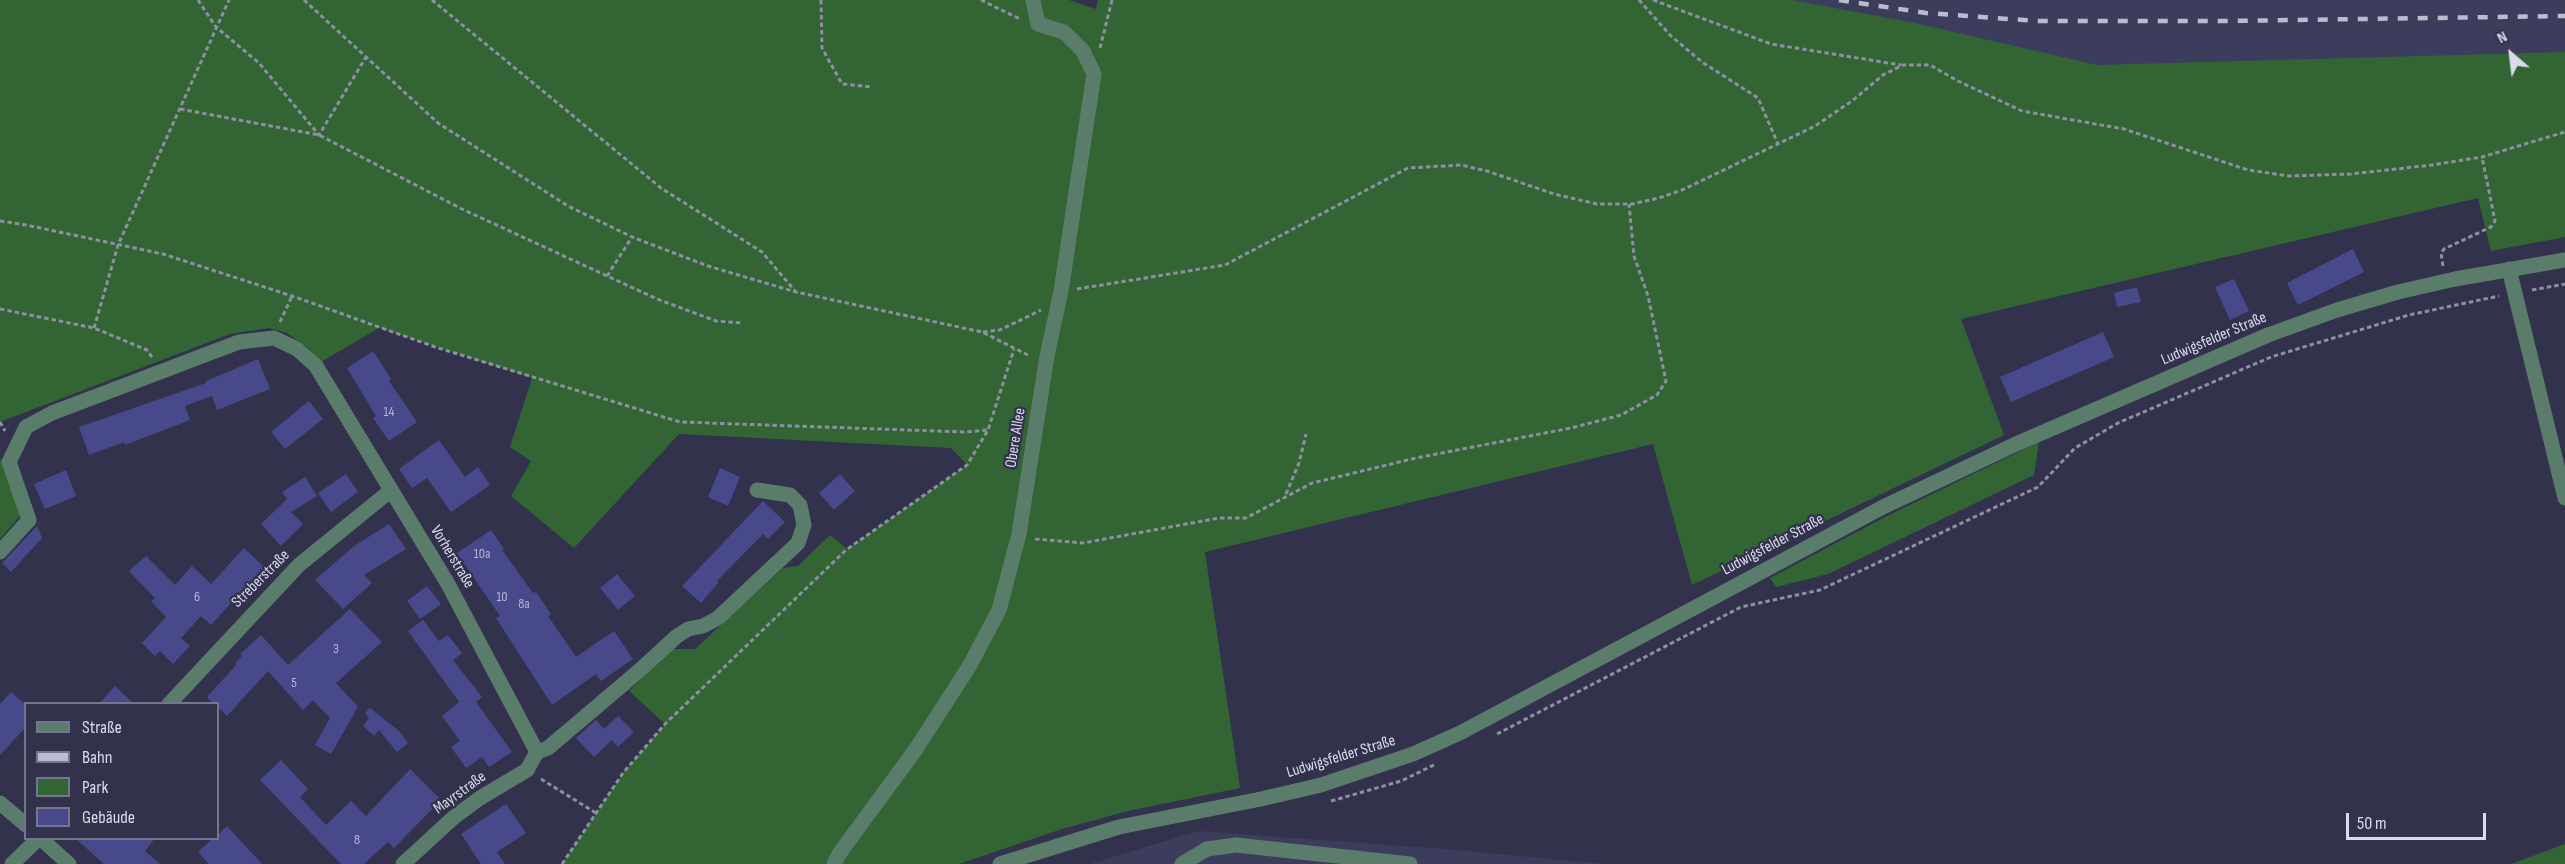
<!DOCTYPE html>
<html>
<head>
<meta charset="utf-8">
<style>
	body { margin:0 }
	#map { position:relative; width:2565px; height:864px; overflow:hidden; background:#32324d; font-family:"Sofia Sans Condensed",sans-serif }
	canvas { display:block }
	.legend { position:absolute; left:24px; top:702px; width:195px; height:138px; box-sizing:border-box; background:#32324d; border:2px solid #75768d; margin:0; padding:8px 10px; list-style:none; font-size:18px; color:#dadbec }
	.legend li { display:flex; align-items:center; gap:12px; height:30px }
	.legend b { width:30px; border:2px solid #75768d }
	.north { position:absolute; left:2481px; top:24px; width:60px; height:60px; -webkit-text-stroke:4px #32324d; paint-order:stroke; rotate:332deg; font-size:16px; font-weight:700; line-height:24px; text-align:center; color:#dadbec }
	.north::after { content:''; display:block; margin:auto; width:21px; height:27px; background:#dadbec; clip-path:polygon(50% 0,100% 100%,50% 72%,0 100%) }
	.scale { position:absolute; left:2346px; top:813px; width:140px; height:27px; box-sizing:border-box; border:3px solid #dadbec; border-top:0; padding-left:8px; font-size:18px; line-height:21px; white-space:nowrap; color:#dadbec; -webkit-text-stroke:4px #32324d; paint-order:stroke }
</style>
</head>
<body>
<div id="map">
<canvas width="2565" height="864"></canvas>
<ul class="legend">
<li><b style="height:8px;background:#5a7d6b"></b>Straße</li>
<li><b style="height:8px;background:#bbbccf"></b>Bahn</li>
<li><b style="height:16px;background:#326533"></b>Park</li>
<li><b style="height:16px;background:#48498b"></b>Gebäude</li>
</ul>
<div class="north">N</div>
<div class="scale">50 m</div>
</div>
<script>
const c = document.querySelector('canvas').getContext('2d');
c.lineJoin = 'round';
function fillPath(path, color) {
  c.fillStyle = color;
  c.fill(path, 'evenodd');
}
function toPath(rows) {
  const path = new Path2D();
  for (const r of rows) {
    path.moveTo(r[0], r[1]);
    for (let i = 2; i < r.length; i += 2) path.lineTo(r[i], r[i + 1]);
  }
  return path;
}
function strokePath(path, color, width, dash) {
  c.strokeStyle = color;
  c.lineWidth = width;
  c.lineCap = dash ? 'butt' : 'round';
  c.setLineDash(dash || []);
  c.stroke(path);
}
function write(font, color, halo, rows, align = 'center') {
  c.font = font + ' "Sofia Sans Condensed",sans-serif';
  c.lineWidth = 4.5;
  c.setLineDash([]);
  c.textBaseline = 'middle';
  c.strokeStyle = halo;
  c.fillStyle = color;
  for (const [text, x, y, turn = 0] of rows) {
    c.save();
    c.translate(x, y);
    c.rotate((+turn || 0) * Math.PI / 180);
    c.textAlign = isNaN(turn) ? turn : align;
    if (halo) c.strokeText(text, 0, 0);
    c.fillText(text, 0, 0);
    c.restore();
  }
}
fillPath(toPath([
	[1667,0,2565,0,2565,78,2294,90,1771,44],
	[1198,831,1445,849,1605,864,1090,864]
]), '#3c3c5d');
fillPath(toPath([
	[0,0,1069,0,1096,9,1098,0,1792,0,1915,23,2097,65,2565,52,2565,237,2491,251,2478,198,1961,319,2004,435,1692,585,1653,444,1205,552,1240,788,1128,811,1062,829,959,864,562,864,623,773,665,724,629,691,673,649,695,649,783,568,798,566,830,535,847,549,967,465,951,448,679,434,574,548,511,496,531,461,510,447,532,378,379,328,321,362,308,348,287,333,269,328,230,334,0,422],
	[2039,442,2034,475,1828,574,1776,587,1770,578,1885,517],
	[0,458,20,516,0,539],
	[2565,844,2565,864,2511,864]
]), '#326533');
fillPath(toPath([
	[2353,249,2364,272,2298,305,2287,283],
	[2234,279,2249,311,2230,320,2215,287],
	[2137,287,2141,302,2117,307,2114,293],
	[2103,332,2114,357,2011,402,2000,377],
	[373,351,391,379,389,381,417,422,389,441,373,418,376,416,347,368],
	[258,359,270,389,217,410,212,396,185,406,190,420,125,445,124,442,89,455,79,427,206,383,206,381],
	[309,401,323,419,285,449,271,432],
	[439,440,465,477,478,467,490,485,451,512,427,478,412,488,399,469],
	[720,468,740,477,728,506,708,497],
	[66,470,76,496,45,509,34,484],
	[346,474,358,492,331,512,318,493],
	[840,474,855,491,834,510,819,493],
	[305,477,317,496,291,512,303,524,281,546,261,524,287,499,282,492],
	[763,501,785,522,768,539,763,534,717,581,719,582,701,603,682,586],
	[389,524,406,549,364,575,372,583,343,609,315,580,354,546],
	[37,526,42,538,11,572,2,563],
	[491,530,504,549,502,550,533,593,536,592,551,614,548,616,576,657,614,631,633,659,601,681,596,674,552,705,496,618,500,616,457,553],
	[244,548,264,567,211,625,201,616,181,638,190,646,173,664,160,651,155,656,142,643,166,617,151,601,155,598,129,571,146,556,175,585,192,566,211,584],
	[617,574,635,596,618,610,600,588],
	[427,586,441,604,420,619,407,601],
	[350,609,382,642,336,683,358,707,331,754,315,745,330,718,313,700,303,710,268,671,227,716,218,707,218,704,213,704,207,697,236,665,235,663,242,656,240,654,261,635,288,665],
	[423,620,439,641,448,635,462,653,453,660,482,697,476,702,512,752,489,767,482,757,466,768,451,747,460,741,442,716,459,702,408,631],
	[115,686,134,704,99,704],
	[11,692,26,705,26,727,0,755,0,704],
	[370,708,399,731,408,743,397,752,379,730,374,736,363,726,369,718,365,713],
	[618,716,634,732,618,747,612,740,594,757,576,738,596,720,604,729],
	[281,760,308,789,300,797,326,825,351,801,366,816,410,769,441,800,394,848,388,842,364,864,341,864,260,780],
	[506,804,526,833,497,852,505,864,481,864,461,834],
	[227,826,262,864,209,864,198,852,213,838,218,838,218,835],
	[75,838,155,838,145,851,160,864,104,864]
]), '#48498b');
strokePath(toPath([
	[198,0,216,27,259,63,319,135,366,57],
	[304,0,438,123,568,206,632,237,708,266,796,292,982,332,1030,356],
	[432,0,661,188,762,252,795,291],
	[821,0,822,48,842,84,872,87],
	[981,0,1020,19],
	[1639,0,1671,36,1702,62,1758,98,1778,144],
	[1653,0,1771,44,1901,65],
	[1100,48,1112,0],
	[180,109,319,135,462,209,657,299,716,321,742,323],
	[0,221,26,225,163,254,292,296,435,347,680,422,965,432,988,430],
	[2443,266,2441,253,2444,249,2491,227,2495,221,2482,157],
	[607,276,632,237],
	[1077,289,1225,265,1408,168,1461,165,1487,171,1554,194,1597,204,1632,204,1659,198,1682,190,1815,126,1852,101,1883,75,1903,65,1930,65,1958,81,2022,111,2124,129,2248,170,2289,176,2351,174,2432,165,2482,157,2565,132],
	[2532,290,2565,284],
	[0,309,94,328,147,350,152,357],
	[280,322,292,296],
	[94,328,118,245,229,0],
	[983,332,1000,330,1041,310],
	[0,422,5,431],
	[1286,494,1299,463,1306,434],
	[1035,539,1083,543,1219,518,1246,518,1312,483,1416,458,1571,428,1621,415,1657,395,1666,381,1648,296,1634,256,1629,204],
	[1497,734,1741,607,1820,590,2038,487,2075,448,2118,423,2271,357,2409,315,2499,296],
	[541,779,596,813],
	[1331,801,1401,781,1434,765],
	[562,864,623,773,665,724,846,550,967,465,988,430,1014,349]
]), '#8e8fa4', 3, [4.5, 3]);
strokePath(toPath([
	[2509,269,2565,498],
	[0,552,29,520,9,462,26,427,52,413,239,342,274,338,297,349,316,366,448,584,537,752,548,748,640,670,677,636,688,629,703,626,718,618,798,543,804,525,800,505,790,495,757,490],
	[169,704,299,565,390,491],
	[0,803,26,825],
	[40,838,69,864],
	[12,864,39,838],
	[403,864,453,818,480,798,527,770,537,752],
	[834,864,839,854,916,749,970,665,999,610,1019,534,1047,356,1061,291,1094,74,1083,51,1064,32,1038,24,1033,0],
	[1000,864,1119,827,1261,799,1321,785,1413,754,1460,733,1883,507,2016,444,2268,335,2337,310,2398,292,2455,279,2565,260],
	[1182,864,1207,849,1236,845,1410,864]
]), '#5a7d6b', 15);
strokePath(toPath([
	[1839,0,1926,13,2037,21,2227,21,2565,16]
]), '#bbbccf', 4.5, [10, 10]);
write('14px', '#b6b6d4', null, [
	["14",389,412],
	["10a",482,554],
	["6",197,597],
	["10",502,597],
	["8a",524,604],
	["3",336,649],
	["5",294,683],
	["8",357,840]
]);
write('16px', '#dadbec', '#32324d', [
	["Ludwigsfelder Straße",2214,339,-23],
	["Obere Allee",1016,438,-81],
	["Ludwigsfelder Straße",1773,545,-28],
	["Vorherstraße",452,557,59],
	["Streberstraße",261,579,-45],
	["Ludwigsfelder Straße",1341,757,-17],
	["Mayrstraße",460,793,-36]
]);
</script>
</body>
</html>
